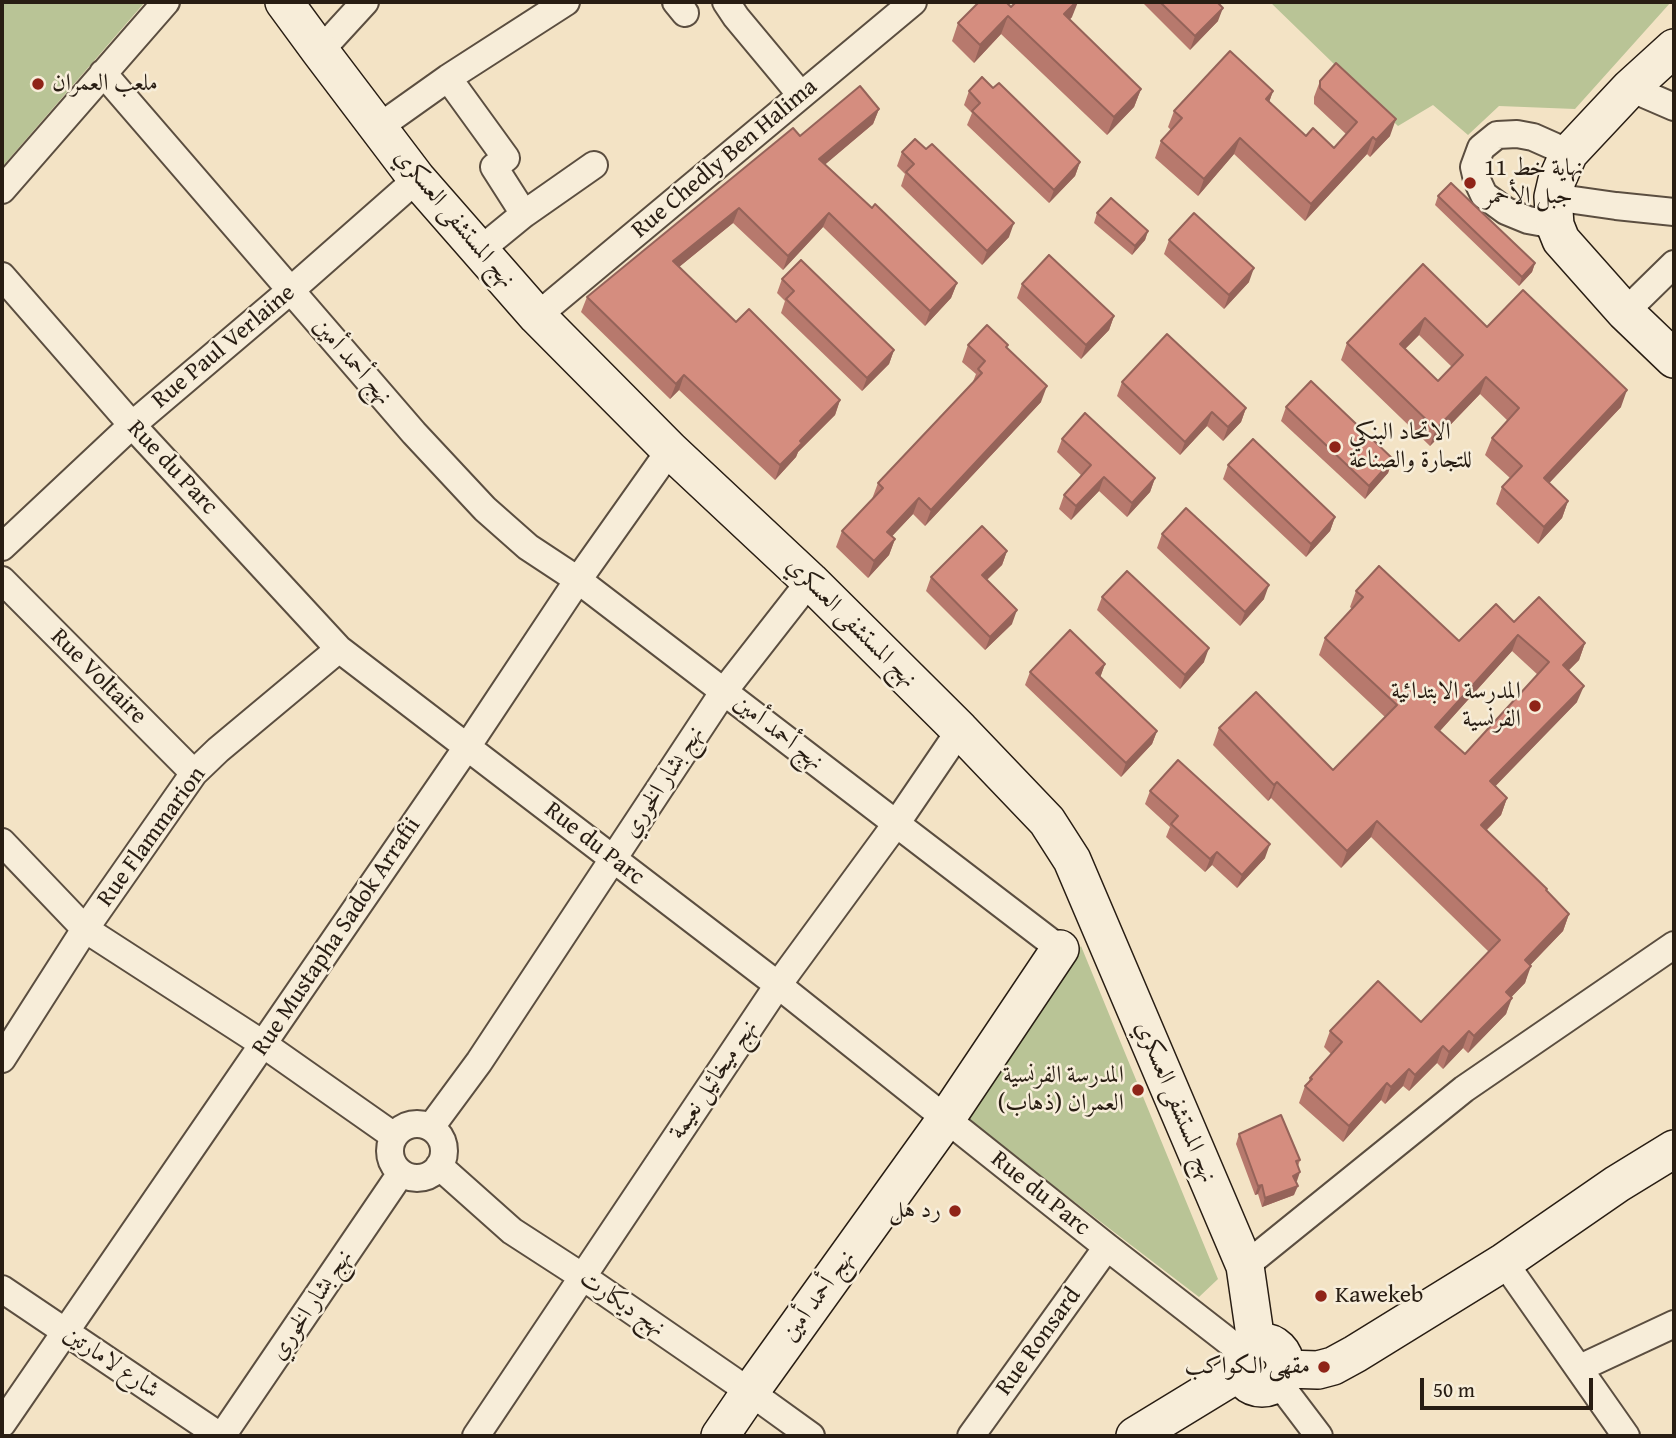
<!DOCTYPE html>
<html>
<head>
<meta charset="utf-8">
<style>
	body { margin:0 }
	#map { position:relative; width:1676px; height:1438px; overflow:hidden; background:#f3e3c5; font-family:"Gentium Book Plus",serif }
	canvas { display:block }
	.frame { position:absolute; inset:0; border:4px solid #281d13; pointer-events:none }
	.scale { position:absolute; left:1420px; top:1378px; width:173px; height:32px; box-sizing:border-box; border:4px solid #281d13; border-top:0; padding-left:9px; font-size:21px; line-height:24px; white-space:nowrap; color:#281d13; -webkit-text-stroke:5px #f7edd9; paint-order:stroke }
</style>
</head>
<body>
<div id="map">
<canvas width="1676" height="1438"></canvas>
<div class="frame"></div>
<div class="scale">50 m</div>
</div>
<script>
const c = document.querySelector('canvas').getContext('2d');
c.lineJoin = 'round';
function fillPath(path, color) {
  c.fillStyle = color;
  c.fill(path, 'evenodd');
}
function toPath(rows) {
  const path = new Path2D();
  for (const r of rows) {
    if (r.length === 3) {
      path.moveTo(r[0] + r[2], r[1]);
      path.arc(r[0], r[1], r[2], 0, 2 * Math.PI);
      continue;
    }
    path.moveTo(r[0], r[1]);
    for (let i = 2; i < r.length; i += 2) path.lineTo(r[i], r[i + 1]);
  }
  return path;
}
function strokePath(path, color, width, dash) {
  c.strokeStyle = color;
  c.lineWidth = width;
  c.lineCap = dash ? 'butt' : 'round';
  c.setLineDash(dash || []);
  c.stroke(path);
}
function write(font, color, halo, rows, align = 'center') {
  c.font = font + ' "Gentium Book Plus",Amiri,serif';
  c.lineWidth = 5;
  c.setLineDash([]);
  c.textBaseline = 'middle';
  c.strokeStyle = halo;
  c.fillStyle = color;
  for (const [text, x, y, turn = 0] of rows) {
    c.save();
    c.translate(x, y);
    c.rotate((+turn || 0) * Math.PI / 180);
    c.textAlign = isNaN(turn) ? turn : align;
    if (halo) c.strokeText(text, 0, 0);
    c.fillText(text, 0, 0);
    c.restore();
  }
}
fillPath(toPath([
	[2,2,145,2,2,167],
	[1270,2,1671,2,1575,109,1499,106,1468,135,1433,105,1398,126],
	[1081,946,1218,1279,1199,1297,966,1119]
]), '#b9c496');
const street = toPath([
	[676,2,685,13],
	[726,2,736,17,801,95],
	[320,51,365,2],
	[103,73,414,433,485,509,528,547,578,580,1060,949],
	[448,78,506,158,494,167,524,214],
	[1630,88,1674,107],
	[379,127,448,78,566,2],
	[2,190,166,2],
	[1553,197,1616,206,1674,212],
	[1555,225,1528,220,1506,211,1484,195,1477,180,1474,167,1481,148,1497,135,1517,134,1533,137,1569,153],
	[480,250,524,214,594,165],
	[2,276,132,425,339,649,778,985,1107,1247,1242,1352],
	[1625,312,1674,264],
	[537,316,913,2],
	[2,547,132,425,291,290,417,179],
	[2,580,194,773],
	[2,842,85,929,263,1044,394,1136],
	[2,1059,85,929,194,773,218,750,339,649],
	[417,1151,27],
	[431,1127,479,1062,724,691,810,581],
	[439,1166,512,1231,583,1277,750,1392,811,1436],
	[1504,1262,1626,1436],
	[1245,1266,1464,1089,1674,945],
	[2,1289,220,1436],
	[1580,1368,1674,1324],
	[1278,1382,1319,1436],
	[2,1424,467,747,578,580,670,450],
	[222,1436,401,1173],
	[476,1436,778,985,896,824,960,730],
	[971,1436,1107,1247]
]);
const secondary = toPath([
	[284,2,320,51,417,179,537,316,670,450,810,581,960,730,1047,821,1072,860,1245,1266,1256,1342],
	[1674,48,1630,88,1569,153,1557,180,1553,197,1555,225,1561,240,1625,312,1674,359],
	[1262,1365,23],
	[1285,1369,1318,1370,1333,1366,1355,1354,1504,1262,1617,1184,1674,1149],
	[720,1436,750,1392,946,1119,1060,949],
	[1135,1436,1240,1372]
]);
strokePath(street, '#5b4e40', 30);
strokePath(secondary, '#281d13', 40);
strokePath(street, '#f7edd9', 26);
strokePath(secondary, '#f7edd9', 37);
fillPath(toPath([
	[1142,2,1217,2,1218,21,1190,50],
	[1011,7,1072,17,1069,20,1141,89,1134,107,1107,135,1001,34,974,63,952,41,958,23],
	[1320,81,1390,136,1370,157,1367,154,1305,221,1234,154,1198,196,1155,158,1161,141,1171,130,1168,127,1174,111,1273,91,1269,102,1306,136,1334,148,1346,134,1314,104,1314,97],
	[993,88,1080,162,1075,176,1049,203,967,125,972,113,964,105,969,91],
	[879,109,873,124,825,164,872,208,957,283,951,298,925,326,823,227,783,270,733,223,679,267,736,322,840,400,835,415,798,452,796,457,775,480,679,390,670,399,581,312,587,297],
	[902,152,1009,237,982,265,901,186,905,174,897,166],
	[1438,196,1535,263,1532,272,1519,286,1435,205],
	[1097,213,1148,231,1145,240,1132,255,1094,223],
	[1169,240,1249,282,1224,309,1164,254],
	[1423,264,1487,327,1621,407,1549,483,1568,501,1562,518,1538,544,1496,504,1502,487,1510,478,1485,455,1492,438,1508,421,1480,394,1430,446,1341,360,1347,343],
	[1419,335,1452,367,1438,381,1405,349],
	[782,279,894,350,889,364,862,391,781,313,785,301,777,293],
	[1022,284,1114,316,1109,330,1081,359,1017,298],
	[968,345,1007,348,1041,402,925,526,913,514,892,536,895,539,889,555,868,578,836,547,842,531,872,499,878,483,972,384,976,374,962,362],
	[1122,382,1246,408,1241,422,1223,441,1207,426,1180,455,1117,396],
	[1286,407,1393,459,1388,473,1365,499,1281,421],
	[1062,439,1155,478,1150,492,1127,517,1099,491,1071,520,1059,509,1064,495,1082,476,1057,452],
	[1228,465,1335,517,1330,531,1306,557,1223,479],
	[1162,534,1264,599,1240,626,1157,548],
	[1007,551,1002,565,987,580,1012,624,985,650,926,591,931,577],
	[1356,591,1459,641,1514,622,1585,643,1579,660,1568,671,1577,702,1495,786,1507,798,1501,815,1487,830,1547,889,1546,891,1569,914,1563,931,1530,965,1525,983,1511,997,1506,1014,1468,1053,1463,1048,1443,1069,1437,1063,1409,1091,1403,1086,1385,1104,1381,1100,1343,1142,1299,1103,1305,1086,1308,1083,1310,1078,1331,1054,1324,1047,1330,1031,1421,1022,1489,952,1371,837,1341,868,1271,798,1268,801,1213,745,1219,728,1333,770,1385,717,1319,655,1325,638,1352,609,1350,607],
	[1512,651,1538,675,1465,754,1440,731],
	[1102,597,1204,662,1180,689,1097,610],
	[1105,664,1100,677,1157,731,1152,744,1121,777,1025,685,1030,672],
	[1150,791,1265,858,1237,888,1212,865,1205,872,1166,837,1170,827,1145,804],
	[1239,1134,1300,1160,1298,1166,1294,1195,1262,1207,1258,1194,1255,1195,1236,1144]
]), '#b7796d');
fillPath(toPath([
	[1076,2,1078,2,1072,17,1057,32,1064,14],
	[1223,8,1218,21,1190,50,1195,36],
	[1008,16,1001,34,974,63,980,45],
	[1141,89,1134,107,1107,135,1114,117],
	[1273,91,1267,108,1266,99],
	[879,109,873,124,814,174,819,159],
	[1396,119,1390,136,1370,157,1376,140],
	[1373,137,1367,154,1305,221,1311,204],
	[1240,138,1234,154,1198,196,1204,179],
	[1080,162,1075,176,1049,203,1054,190],
	[739,208,733,223,668,276,673,261],
	[829,213,823,227,783,270,788,256],
	[1014,223,1009,237,982,265,987,251],
	[1148,231,1145,240,1132,255,1135,246],
	[1535,263,1532,272,1519,286,1522,277],
	[1254,268,1249,282,1224,309,1229,295],
	[957,283,951,298,925,326,930,311],
	[1114,316,1109,330,1081,359,1086,345],
	[1425,318,1419,335,1393,361,1400,344],
	[894,350,889,364,862,391,867,378],
	[684,375,679,390,670,399,676,384],
	[1486,377,1480,394,1430,446,1436,429],
	[1047,386,1041,402,925,526,931,510],
	[1627,390,1621,407,1538,495,1544,478],
	[840,400,835,415,798,452,796,457,775,480,780,465,800,441],
	[1246,408,1241,422,1223,441,1228,427],
	[1212,412,1207,426,1180,455,1185,442],
	[1393,459,1388,473,1365,499,1369,486],
	[1104,477,1099,491,1071,520,1076,506],
	[1155,478,1150,492,1127,517,1132,503],
	[919,498,913,514,881,548,887,532],
	[1568,501,1562,518,1538,544,1544,527],
	[1335,517,1330,531,1306,557,1311,544],
	[895,539,889,555,868,578,874,561],
	[1007,551,1002,565,977,589,982,575],
	[1269,585,1264,599,1240,626,1245,612],
	[1017,610,1012,624,985,650,990,637],
	[1518,635,1512,651,1429,743,1435,727],
	[1585,643,1579,660,1557,682,1563,665],
	[1209,648,1204,662,1180,689,1185,675],
	[1105,664,1100,678,1096,673],
	[1584,686,1577,702,1484,798,1490,781],
	[1157,731,1152,744,1121,777,1126,763],
	[1277,782,1271,798,1268,801,1274,785],
	[1507,798,1501,815,1475,841,1481,825],
	[1377,821,1371,837,1341,868,1347,851],
	[1270,844,1265,858,1237,888,1242,875],
	[1217,852,1212,865,1205,872,1210,859],
	[1569,914,1563,931,1519,977,1525,960],
	[1531,966,1525,983,1500,1009,1506,992],
	[1512,998,1506,1014,1468,1053,1474,1036],
	[1469,1031,1463,1048,1443,1069,1449,1052],
	[1443,1046,1437,1063,1409,1091,1415,1075],
	[1409,1069,1403,1086,1385,1104,1391,1087],
	[1387,1083,1381,1100,1343,1142,1349,1126],
	[1300,1172,1297,1181,1289,1185,1293,1176],
	[1262,1185,1258,1194,1255,1195,1258,1186],
	[1298,1186,1294,1195,1262,1207,1265,1198]
]), '#956359');
const building = toPath([
	[979,2,1006,2,1011,7,1016,2,1076,2,1064,14,1141,89,1114,117,1008,16,980,45,958,23,979,2],
	[1160,2,1217,2,1223,8,1195,36,1160,2],
	[1230,51,1273,91,1266,99,1306,136,1313,128,1334,148,1357,122,1320,88,1320,81,1336,63,1396,119,1376,140,1373,137,1311,204,1240,138,1204,179,1161,141,1182,118,1174,111,1230,51],
	[982,77,993,88,999,83,1080,162,1054,190,972,111,980,103,969,91,982,77],
	[860,86,879,109,819,159,872,208,875,204,957,283,930,311,829,213,788,256,739,208,673,261,736,322,749,309,840,400,800,441,802,443,780,465,684,375,676,384,587,297,793,128,800,136,860,86],
	[915,139,926,149,932,144,1014,223,987,251,906,172,914,164,902,152,915,139],
	[1451,183,1535,263,1522,277,1438,196,1451,183],
	[1111,198,1148,231,1135,246,1097,213,1111,198],
	[1194,213,1254,268,1229,295,1169,240,1194,213],
	[1049,255,1114,316,1086,345,1022,284,1049,255],
	[801,260,894,350,867,378,786,299,794,291,782,279,801,260],
	[1423,264,1487,327,1523,290,1627,390,1544,478,1568,501,1544,527,1502,487,1522,466,1492,438,1519,408,1486,377,1436,429,1347,343,1423,264],
	[1425,318,1463,355,1438,381,1400,344,1425,318],
	[987,325,1008,345,1006,347,1047,386,931,510,919,498,887,532,895,539,874,561,842,531,883,488,878,483,982,373,978,369,985,361,968,345,987,325],
	[1167,334,1246,408,1228,427,1212,412,1185,442,1122,382,1167,334],
	[1311,381,1393,459,1369,486,1286,407,1311,381],
	[1085,413,1155,478,1132,503,1104,477,1076,506,1064,495,1091,465,1062,439,1085,413],
	[1253,439,1335,517,1311,544,1228,465,1253,439],
	[1186,508,1269,585,1245,612,1162,534,1186,508],
	[982,526,1007,551,982,575,1017,610,990,637,931,577,982,526],
	[1379,566,1459,641,1496,604,1514,622,1539,597,1585,643,1563,665,1584,686,1490,781,1507,798,1481,825,1547,889,1546,890,1569,914,1525,960,1531,966,1506,992,1512,998,1474,1036,1469,1031,1449,1052,1443,1046,1415,1075,1409,1069,1391,1087,1387,1083,1349,1126,1305,1086,1312,1079,1310,1078,1342,1042,1330,1031,1378,981,1421,1022,1500,940,1377,821,1347,851,1277,782,1274,785,1219,728,1256,692,1333,770,1397,705,1325,638,1363,597,1356,591,1379,566],
	[1518,635,1549,662,1465,754,1435,727,1518,635],
	[1127,571,1209,648,1185,675,1102,597,1127,571],
	[1070,630,1105,664,1096,673,1157,731,1126,763,1030,672,1070,630],
	[1178,760,1270,844,1242,875,1217,852,1210,859,1171,824,1178,816,1150,791,1178,760],
	[1281,1115,1300,1160,1296,1161,1300,1172,1293,1176,1298,1186,1265,1198,1262,1185,1258,1186,1239,1134,1281,1115]
]);
fillPath(building, '#d58d7f');
strokePath(building, '#956359', 2);
for (const [x, y, r, color] of [
	[38,84,7,"#8f2418"],
	[1470,183,7,"#8f2418"],
	[1335,447,7,"#8f2418"],
	[1535,706,7,"#8f2418"],
	[1138,1090,7,"#8f2418"],
	[955,1211,7,"#8f2418"],
	[1321,1296,7,"#8f2418"],
	[1324,1367,7,"#8f2418"]
]) {
  const dot = new Path2D();
  dot.arc(x, y, r, 0, 2 * Math.PI);
  c.fillStyle = color;
  c.fill(dot);
  strokePath(dot, '#f7edd9', 2.5);
}
write('24px', '#281d13', '#f7edd9', [
	["ملعب العمران",52,84],
	["نهاية خط 11",1484,169],
	["جبل الأحمر",1484,197],
	["الاتحاد البنكي",1349,433],
	["للتجارة والصناعة",1349,461],
	["المدرسة الابتدائية",1521,692,"right"],
	["الفرنسية",1521,720,"right"],
	["المدرسة الفرنسية",1124,1076,"right"],
	["العمران (ذهاب)",1124,1104,"right"],
	["رد هل",941,1211,"right"],
	["Kawekeb",1335,1296],
	["مقهى الكواكب",1310,1367,"right"]
], 'left');
write('24px', '#281d13', '#f7edd9', [
	["Rue Chedly Ben Halima",725,159,-40],
	["نهج المستشفى العسكري",454,219,50],
	["Rue Paul Verlaine",224,347,-40],
	["نهج أحمد أمين",352,362,49],
	["Rue du Parc",172,468,47],
	["نهج المستشفى العسكري",851,623,45],
	["Rue Voltaire",98,677,45],
	["نهج أحمد أمين",778,733,38],
	["نهج بشار الخوري",664,782,-57],
	["Rue Flammarion",152,837,-54],
	["Rue du Parc",594,844,38],
	["Rue Mustapha Sadok Arrafii",337,937,-56],
	["نهج ميخائيل نعيمة",714,1080,-56],
	["نهج المستشفى العسكري",1175,1102,67],
	["Rue du Parc",1040,1194,39],
	["نهج أحمد أمين",819,1296,-54],
	["نهج ديكارت",622,1304,34],
	["نهج بشار الخوري",312,1305,-56],
	["Rue Ronsard",1039,1342,-54],
	["شارع لامارتين",111,1363,34]
]);
</script>
</body>
</html>
